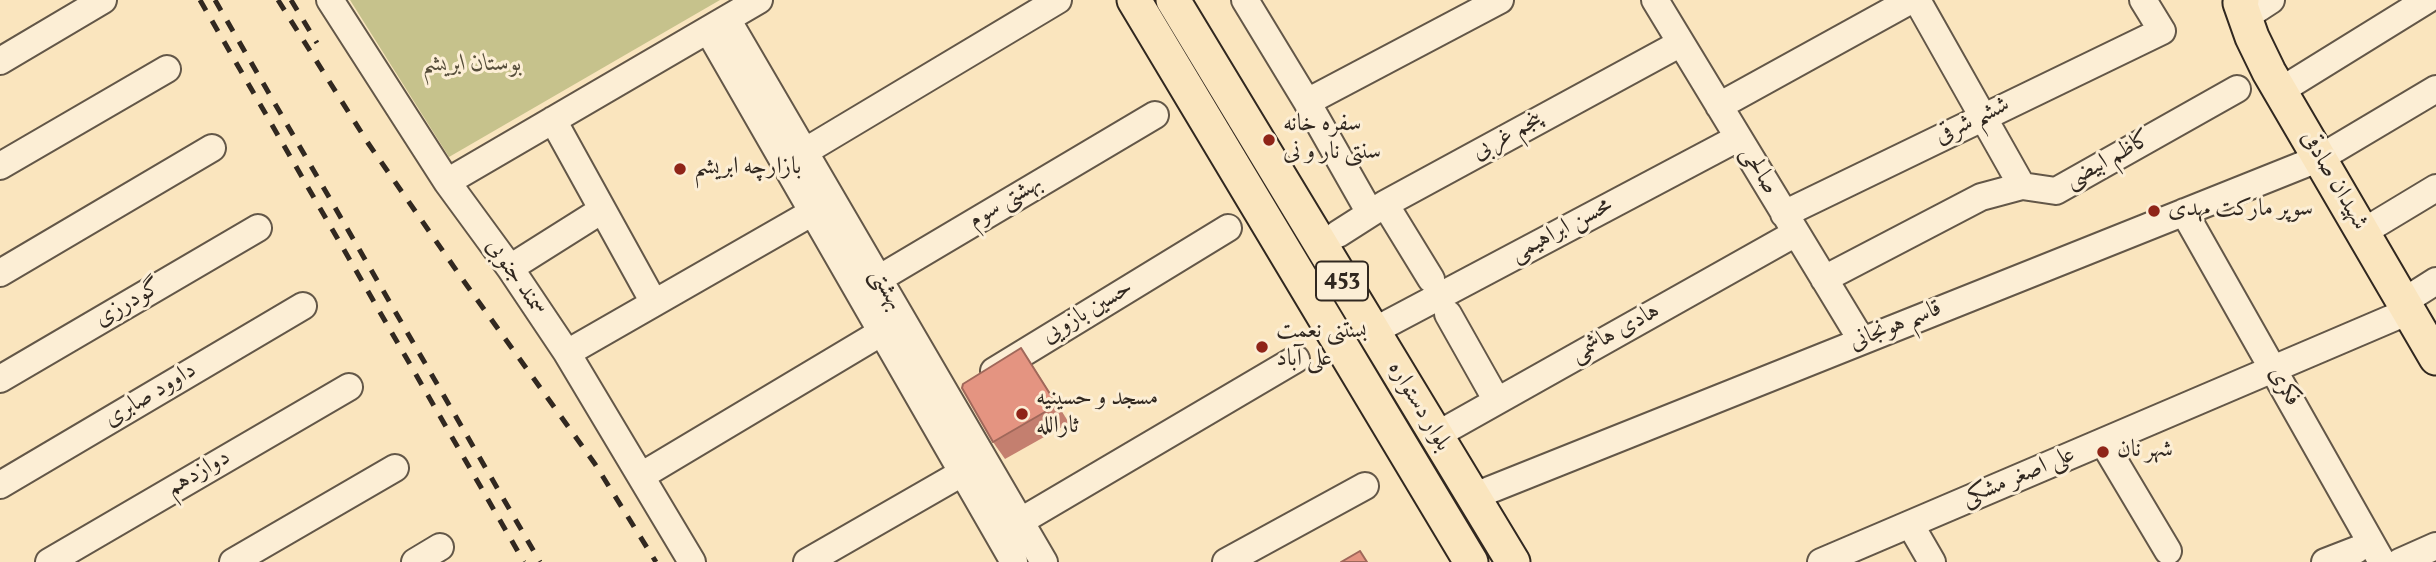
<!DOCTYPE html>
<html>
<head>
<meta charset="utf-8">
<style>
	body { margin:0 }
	canvas { display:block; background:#fae5be }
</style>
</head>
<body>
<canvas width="2436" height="562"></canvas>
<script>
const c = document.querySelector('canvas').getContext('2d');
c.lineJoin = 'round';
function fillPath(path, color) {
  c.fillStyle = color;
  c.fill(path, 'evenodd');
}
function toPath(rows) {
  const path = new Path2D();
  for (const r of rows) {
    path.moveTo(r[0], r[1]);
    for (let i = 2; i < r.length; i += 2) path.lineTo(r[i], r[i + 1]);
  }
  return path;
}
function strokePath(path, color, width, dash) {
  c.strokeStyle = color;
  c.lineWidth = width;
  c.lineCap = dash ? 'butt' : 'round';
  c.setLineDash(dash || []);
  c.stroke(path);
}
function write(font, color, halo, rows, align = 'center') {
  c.font = font + ' Vollkorn,Amiri,serif';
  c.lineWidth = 6;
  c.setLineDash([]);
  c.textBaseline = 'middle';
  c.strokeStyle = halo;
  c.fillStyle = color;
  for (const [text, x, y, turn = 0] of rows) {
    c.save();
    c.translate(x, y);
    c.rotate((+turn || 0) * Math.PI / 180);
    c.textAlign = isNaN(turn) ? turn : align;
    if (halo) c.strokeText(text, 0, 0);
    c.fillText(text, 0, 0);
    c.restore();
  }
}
fillPath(toPath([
	[350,0,720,0,449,157]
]), '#c6c28c');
const minor = toPath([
	[330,0,447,182,510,268,567,353,692,562],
	[1245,0,1307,102,1370,213],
	[1655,0,1862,341],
	[1917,0,2022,186],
	[2245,17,2271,0],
	[727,19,1044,562],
	[708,30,1014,562],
	[0,61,103,0],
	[2280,91,2427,0],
	[1307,102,1500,0],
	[1719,106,1911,0],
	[553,120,653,301],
	[804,152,1058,0],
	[0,166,167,69],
	[447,182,759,0],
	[1385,204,1431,279],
	[2184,212,2382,562],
	[1784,214,2162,31,2143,0],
	[2363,232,2436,188],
	[1338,234,1385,204,1681,43],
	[510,268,602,210],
	[0,273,212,148],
	[1824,279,1981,197,2022,186,2056,191,2237,89],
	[865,287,1155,115],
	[2403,302,2436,281],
	[1448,314,1497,401],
	[1387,324,1738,138],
	[567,353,813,212],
	[994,371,1228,228],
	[0,379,258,228],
	[1435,436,1796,233],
	[2103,442,2168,551],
	[641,476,882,332],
	[0,485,303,306],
	[1472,497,2320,158,2436,89],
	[1910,524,1932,562],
	[1004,531,1296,359],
	[49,562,349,387],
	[233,562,395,468],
	[415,562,440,547],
	[807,562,962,473],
	[1226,562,1365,486],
	[1821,562,2409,311],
	[2325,562,2356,550],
	[2400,562,2436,546]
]);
const major = toPath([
	[1134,0,1471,562],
	[1173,0,1513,562],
	[2242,0,2240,3,2252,37,2269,72,2436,358]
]);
strokePath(minor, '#635748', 30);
strokePath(major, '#312820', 37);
strokePath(minor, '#fceed5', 26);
strokePath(major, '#fae5be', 33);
strokePath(toPath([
	[200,0,524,562],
	[215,0,540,562],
	[278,0,368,143,463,280,595,464,656,562],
	[291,0,317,43]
]), '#312820', 5, [12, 12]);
fillPath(toPath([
	[1021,348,1069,423,1005,459,993,442]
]), '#c47f6f');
fillPath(toPath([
	[1021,348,1033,366,1069,423,1057,405]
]), '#a0685a');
const building = toPath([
	[1021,348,1057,405,993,442,962,388,963,384,1021,348],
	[1360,551,1367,562,1341,562,1360,551]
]);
fillPath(building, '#e49481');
strokePath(building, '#a0685a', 2);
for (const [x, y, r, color] of [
	[1269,140,7,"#8f2418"],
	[680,169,7,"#8f2418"],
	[2154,211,7,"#8f2418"],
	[1262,347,7,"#8f2418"],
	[1022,414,7,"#8f2418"],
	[2103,452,7,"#8f2418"]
]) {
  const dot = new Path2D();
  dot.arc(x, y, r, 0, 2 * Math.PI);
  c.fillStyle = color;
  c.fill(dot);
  strokePath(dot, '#fceed5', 2.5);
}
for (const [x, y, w] of [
	[1342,281,52]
]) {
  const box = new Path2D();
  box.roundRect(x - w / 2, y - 19.5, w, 39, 5);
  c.fillStyle = '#fceed5';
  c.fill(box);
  strokePath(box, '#312820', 2);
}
write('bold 23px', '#312820', null, [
	["453",1342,281]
]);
write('italic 24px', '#564e3b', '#fceed5', [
	["بوستان ابریشم",472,66]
]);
write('24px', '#312820', '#fceed5', [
	["ششم شرقی",1973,122,-26],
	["پنجم غربی",1508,137,-29],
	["کاظم ابیضی",2109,161,-29],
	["صالحی",1758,171,59],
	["شهیدان صادقی",2333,181,60],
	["بهشتی سوم",1006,203,-31],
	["محسن ابراهیمی",1562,231,-28],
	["سمند جنوبی",515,278,55],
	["بهشتی",885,290,60],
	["گودرزی",129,304,-30],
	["حسین بازویی",1088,313,-31],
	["قاسم هونجانی",1896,327,-22],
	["هادی هاشمی",1616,334,-29],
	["فکری",2283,387,61],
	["داوود صابری",151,396,-31],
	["بلوار دستواره",1418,407,59],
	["دوازدهم",199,474,-30],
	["علی اصغر مشکی",2019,478,-23]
]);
write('24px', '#312820', '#fceed5', [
	["سفره خانه",1283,126],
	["سنتی نار و نی",1283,154],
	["بازارچه ابریشم",694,169],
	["سوپر مارکت مهدی",2168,211],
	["بستنی نعمت",1276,333],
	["علی آباد",1276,361],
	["مسجد و حسینیه",1036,400],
	["ثارالله",1036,428],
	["شهر نان",2117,452]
], 'left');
</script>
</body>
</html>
